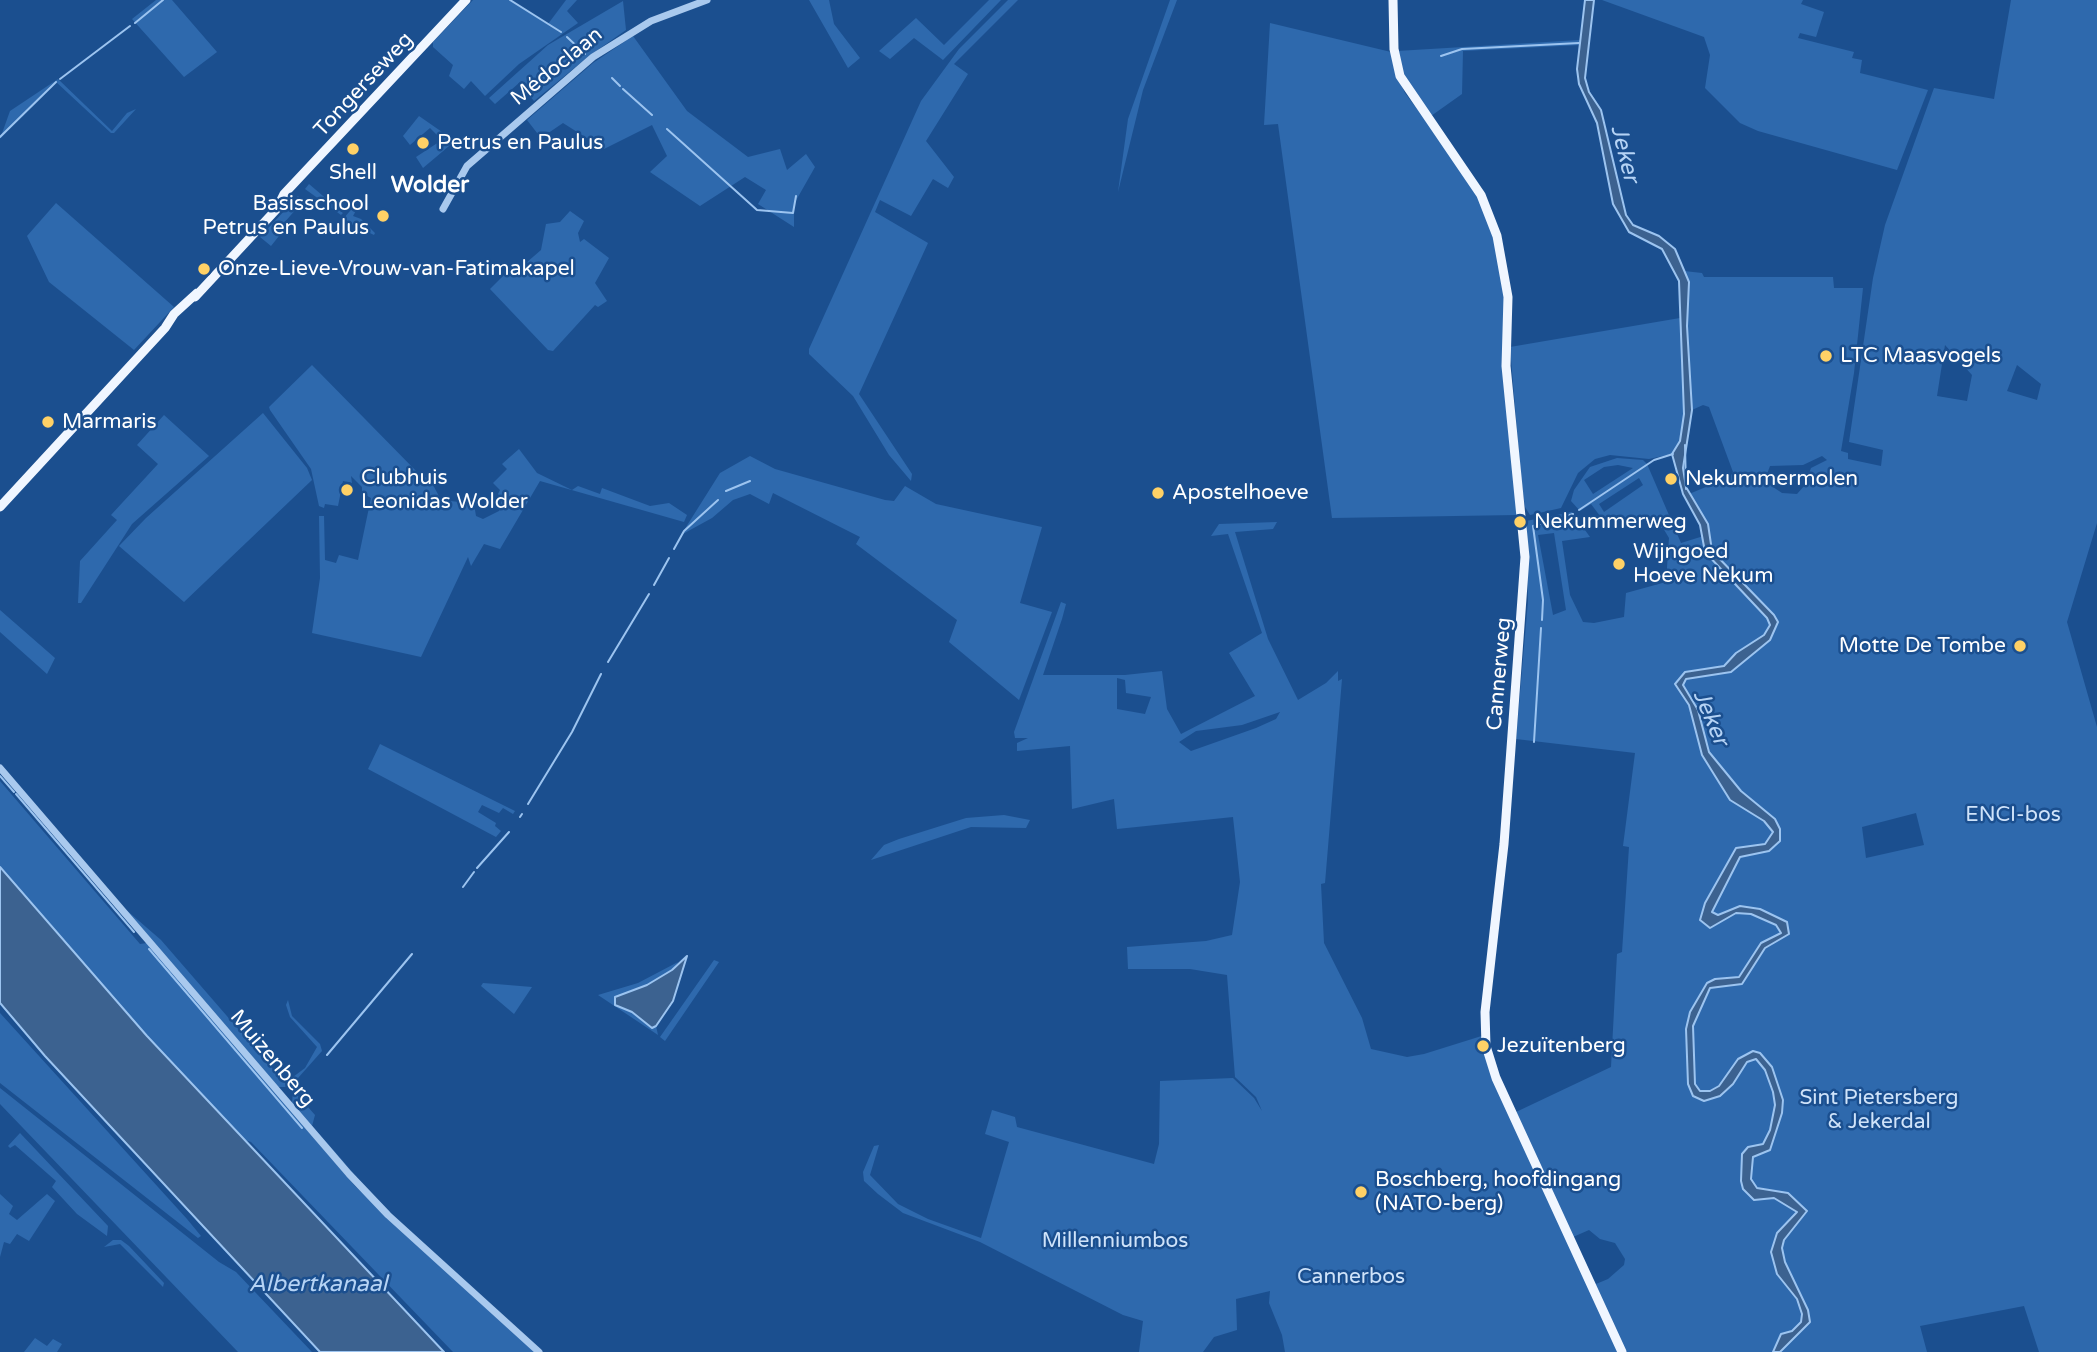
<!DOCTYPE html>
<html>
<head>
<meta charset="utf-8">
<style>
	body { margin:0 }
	canvas { display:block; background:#1b4f8f }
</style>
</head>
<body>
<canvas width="2097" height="1352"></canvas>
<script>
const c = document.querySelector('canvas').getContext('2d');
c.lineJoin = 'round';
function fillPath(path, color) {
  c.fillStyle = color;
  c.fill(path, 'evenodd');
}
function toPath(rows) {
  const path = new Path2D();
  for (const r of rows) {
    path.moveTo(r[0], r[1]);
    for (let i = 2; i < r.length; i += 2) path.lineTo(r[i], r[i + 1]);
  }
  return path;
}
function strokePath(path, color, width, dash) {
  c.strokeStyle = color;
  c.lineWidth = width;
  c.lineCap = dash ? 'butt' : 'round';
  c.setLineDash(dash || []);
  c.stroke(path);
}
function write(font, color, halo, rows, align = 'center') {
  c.font = font + ' "Varela Round",sans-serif';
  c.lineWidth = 5;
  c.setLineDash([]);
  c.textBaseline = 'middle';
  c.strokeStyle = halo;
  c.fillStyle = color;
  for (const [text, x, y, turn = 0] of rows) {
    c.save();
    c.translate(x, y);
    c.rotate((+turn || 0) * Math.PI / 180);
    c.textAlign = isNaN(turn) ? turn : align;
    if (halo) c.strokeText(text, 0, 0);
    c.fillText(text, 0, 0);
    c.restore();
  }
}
fillPath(toPath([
	[156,0,172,0,217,52,184,77,132,19],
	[473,0,510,0,548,24,566,0,577,0,567,11,578,23,519,64,485,96,471,81,464,89,449,76,453,65,433,47,433,42],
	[809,0,829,0,834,24,860,58,848,68],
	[989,0,1001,0,943,60,914,38,890,59,879,51,916,18,944,45],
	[1008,0,1018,0,954,64,968,74,926,141,954,177,948,188,933,179,911,216,880,200,875,212,928,243,859,394,912,474,911,481,889,455,853,396,809,354,809,349,921,101,959,49],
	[1170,0,1177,0,1143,90,1118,192,1128,119],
	[1602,0,1803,0,1801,4,1824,12,1816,37,1800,33,1798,38,1854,52,1852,58,1862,60,1860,73,1928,90,1897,170,1758,131,1740,123,1705,88,1710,55,1704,37],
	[2011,0,2097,0,2097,523,2067,622,2097,727,2097,1352,2039,1352,2024,1306,1920,1326,1927,1352,1285,1352,1282,1335,1269,1303,1270,1291,1236,1299,1237,1330,1214,1337,1203,1352,1139,1352,1143,1321,1123,1315,980,1242,903,1213,878,1194,864,1181,863,1172,874,1146,879,1145,870,1175,898,1204,928,1219,981,1238,1009,1142,985,1134,992,1110,1015,1117,1017,1127,1154,1164,1159,1144,1160,1081,1233,1078,1254,1098,1262,1111,1256,1097,1235,1077,1227,975,1190,969,1128,969,1127,947,1206,941,1232,935,1240,882,1233,817,1117,829,1114,799,1072,809,1070,746,1017,751,1017,743,1028,738,1015,738,1014,732,1061,602,1066,604,1062,619,1043,675,1125,675,1162,671,1167,709,1181,734,1255,696,1229,653,1262,633,1228,534,1211,536,1219,524,1277,522,1273,529,1235,532,1268,639,1298,700,1326,683,1338,671,1338,681,1342,679,1325,883,1321,884,1324,943,1362,1018,1371,1049,1407,1057,1424,1054,1488,1034,1495,1067,1516,1112,1611,1067,1617,954,1622,952,1629,847,1623,846,1635,753,1516,739,1528,601,1526,521,1572,512,1590,537,1562,541,1570,595,1583,622,1594,623,1624,617,1626,593,1666,582,1669,538,1663,528,1648,526,1642,517,1603,520,1591,504,1580,511,1571,501,1574,490,1590,467,1617,458,1643,460,1647,464,1681,543,1710,534,1689,494,1730,477,1733,472,1709,407,1703,405,1692,410,1687,326,1689,287,1684,271,1702,273,1704,277,1833,277,1834,288,1863,288,1854,373,1841,451,1848,453,1848,459,1881,466,1883,450,1849,442,1873,278,1885,225,1934,88,1994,99],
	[1945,345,1972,375,1967,401,1937,396],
	[2017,365,2041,384,2037,400,2007,391],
	[1822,456,1827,460,1811,468,1805,485,1797,494,1782,493,1770,485,1767,474,1770,466,1803,465],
	[1618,465,1633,468,1593,494,1584,480,1604,467],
	[1639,478,1643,485,1604,512,1599,504],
	[1554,533,1566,610,1553,615,1538,535],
	[1117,678,1125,680,1126,693,1151,697,1145,714,1117,709],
	[1280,712,1276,719,1256,728,1191,751,1179,742,1196,731,1242,725],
	[1916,813,1924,845,1866,858,1862,827],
	[1589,1230,1600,1239,1615,1243,1625,1259,1624,1265,1608,1279,1596,1284,1573,1237],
	[623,1,626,30,589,56,534,101,519,83,495,104,489,98,548,45],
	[1270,23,1391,52,1395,72,1405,93,1472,182,1489,221,1503,272,1519,513,1516,515,1332,518,1278,124,1264,125],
	[633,36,687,111,748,157,780,149,787,170,806,154,815,167,794,204,794,227,758,204,766,190,745,177,700,206,650,172,667,156,652,125,604,149,563,123,541,138,527,120,593,63],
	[1580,40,1580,45,1463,51,1462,94,1431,116,1402,76,1397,51],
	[58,79,112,131,127,113,136,109,114,133,111,133,55,81,0,139,10,111],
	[419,116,455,141,423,168,416,157,442,140,430,128,410,145,403,136],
	[309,184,343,213,341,215,305,189],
	[298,196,303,201,284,223,283,231,271,246,260,237],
	[56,203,174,307,134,350,49,282,27,236],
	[355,205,358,207,353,216,361,219,375,233,374,235,345,221,344,218],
	[570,211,584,221,578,233,580,242,584,239,609,258,595,283,607,301,598,307,595,305,553,351,548,350,490,289,509,270,526,263,541,250,546,224,560,222],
	[1680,318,1684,414,1680,441,1672,454,1649,459,1610,455,1595,459,1578,473,1561,508,1530,515,1525,507,1521,478,1510,347],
	[312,365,419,474,435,482,433,485,441,500,469,503,475,510,476,516,483,519,499,511,502,499,498,494,500,490,493,483,507,469,502,464,519,449,537,473,572,490,578,486,600,494,602,488,650,506,669,503,687,515,684,522,540,481,500,549,484,544,471,566,468,557,421,657,312,633,320,578,319,516,324,516,325,560,336,563,339,555,358,560,371,498,362,493,362,487,351,476,352,483,343,481,338,506,325,504,324,508,319,506,311,469,270,410,269,407],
	[263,413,307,468,312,480,184,602,119,546,146,518],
	[164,415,209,456,132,524,81,603,78,603,80,561,117,520,111,515,158,464,137,445],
	[750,456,775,469,885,500,894,501,905,486,936,504,1042,527,1020,603,1052,612,1019,700,949,642,957,620,856,544,860,537,773,493,769,504,750,494,733,500,712,518,681,535,720,473],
	[0,610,55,658,47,674,0,632],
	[380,744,515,811,513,814,503,808,499,813,482,805,478,812,496,823,495,826,501,831,496,837,368,769],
	[0,781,140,944,147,943,355,1186,536,1352,453,1352,251,1142,242,1139,147,1036,0,867],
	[1004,815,1030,820,1026,828,971,827,871,860,884,845,899,839,966,818],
	[124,908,161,940,285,1083,305,1068,317,1047,290,1017,286,1005,288,1000,292,1016,320,1044,322,1051,290,1087,278,1087],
	[714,960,719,962,665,1041,660,1037],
	[678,962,672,970,647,985,615,997,615,1005,632,1012,652,1028,656,1026,658,1035,598,995,638,983],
	[483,983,496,984,532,987,514,1014,481,986],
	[0,1013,187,1219,201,1236,198,1238,0,1083],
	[0,1088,219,1262,236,1272,312,1352,238,1352,0,1104],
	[293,1090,315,1115,312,1126,358,1178,292,1105],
	[20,1133,108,1226,107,1236,77,1214,52,1187,56,1181,15,1145,10,1148,8,1146],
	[0,1194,13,1206,9,1214,17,1220,47,1194,55,1201,29,1241,17,1234,10,1244,4,1242,0,1257],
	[113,1240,121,1240,129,1246,164,1283,163,1287,120,1244,104,1247],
	[35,1338,47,1346,53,1339,62,1344,57,1352,24,1352]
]), '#2e69ad');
const water = toPath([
	[1585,0,1594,0,1585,78,1589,92,1601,110,1626,215,1633,225,1659,236,1675,249,1689,282,1687,326,1692,410,1683,468,1686,487,1708,524,1712,551,1774,615,1778,622,1770,640,1731,672,1686,679,1683,685,1698,710,1709,752,1741,791,1775,819,1780,829,1780,841,1769,851,1740,857,1712,912,1718,915,1740,906,1760,909,1787,922,1789,934,1765,948,1742,984,1710,988,1693,1026,1695,1084,1700,1091,1710,1091,1719,1086,1738,1059,1753,1051,1760,1053,1772,1067,1783,1100,1782,1113,1770,1150,1753,1157,1751,1179,1757,1188,1788,1193,1807,1211,1784,1240,1782,1248,1785,1262,1808,1310,1810,1322,1780,1352,1773,1352,1781,1334,1792,1331,1801,1322,1802,1314,1797,1299,1777,1274,1771,1252,1777,1233,1797,1212,1774,1198,1754,1200,1743,1189,1741,1181,1742,1154,1748,1147,1763,1144,1770,1130,1775,1105,1773,1092,1765,1070,1756,1059,1747,1062,1733,1084,1720,1096,1704,1101,1693,1096,1688,1084,1686,1029,1690,1012,1707,983,1715,979,1739,977,1761,943,1781,933,1776,925,1751,914,1736,913,1710,928,1700,920,1705,903,1736,848,1765,844,1773,832,1764,821,1730,800,1702,755,1689,705,1675,684,1685,672,1724,666,1736,653,1764,635,1770,625,1767,618,1705,552,1700,525,1683,494,1672,454,1680,441,1684,414,1679,281,1662,249,1629,232,1613,204,1597,123,1579,84,1577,69,1585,0],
	[0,867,147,1036,444,1352,320,1352,45,1056,0,1003,0,867],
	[687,956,673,1001,656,1026,652,1028,632,1012,615,1005,615,997,647,985,672,970,687,956]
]);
fillPath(water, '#3c6290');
strokePath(water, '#9cc4f0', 2);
strokePath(toPath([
	[510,0,561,32],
	[135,23,163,0],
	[567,37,585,54],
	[1441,56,1462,49,1579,43],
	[612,78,620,86],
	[60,79,130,26],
	[623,89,652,115],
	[667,129,757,210,793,213,796,196],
	[0,137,56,82],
	[1685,445,1686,489],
	[726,491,750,481],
	[1579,510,1654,460,1673,454],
	[674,549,684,531,718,500],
	[654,585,669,558],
	[1542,620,1543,600,1533,526,1573,514],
	[608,662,649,594],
	[1534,742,1541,628],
	[0,776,14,792],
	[16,794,134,932],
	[528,804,572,732,601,674],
	[520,817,522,814],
	[477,868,509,832],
	[463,887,474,872],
	[149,949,302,1128],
	[327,1055,412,954]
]), '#9cc4f0', 2);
strokePath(toPath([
	[443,209,467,166,593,57,651,21,707,0],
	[0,768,349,1174,388,1215,539,1352]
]), '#a9c9ee', 7);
strokePath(toPath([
	[1393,0,1394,49,1400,76,1481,195,1497,236,1508,297,1506,366,1525,557,1504,844,1485,1012,1486,1046,1496,1078,1622,1352],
	[280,202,284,194,466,0],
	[195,297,285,200],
	[0,507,165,328,174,314,197,293]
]), '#f0f6ff', 9);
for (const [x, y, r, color] of [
	[423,143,7,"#ffd166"],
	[353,149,7,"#ffd166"],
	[383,216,7,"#ffd166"],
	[204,269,7,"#ffd166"],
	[1826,356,7,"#ffd166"],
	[48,422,7,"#ffd166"],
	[1671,479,7,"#ffd166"],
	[347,490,7,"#ffd166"],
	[1158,493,7,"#ffd166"],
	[1520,522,7,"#ffd166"],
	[1619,564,7,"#ffd166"],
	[2020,646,7,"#ffd166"],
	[1483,1046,7,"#ffd166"],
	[1361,1192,7,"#ffd166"]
]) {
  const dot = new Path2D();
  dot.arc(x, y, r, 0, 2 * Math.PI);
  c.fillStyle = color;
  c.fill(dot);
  strokePath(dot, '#1b4f8f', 2.5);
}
write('21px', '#fff', '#1b4f8f', [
	["Médoclaan",557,67,-39],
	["Tongerseweg",364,85,-47],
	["Cannerweg",1500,674,-85],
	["Muizenberg",272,1059,50]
]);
write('21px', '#fff', '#1b4f8f', [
	["Petrus en Paulus",437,143],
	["Shell",353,173,"center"],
	["Basisschool",369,204,"right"],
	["Petrus en Paulus",369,228,"right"],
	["Onze-Lieve-Vrouw-van-Fatimakapel",218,269],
	["LTC Maasvogels",1840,356],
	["Marmaris",62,422],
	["Clubhuis",361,478],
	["Leonidas Wolder",361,502],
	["Nekummermolen",1685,479],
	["Apostelhoeve",1172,493],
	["Nekummerweg",1534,522],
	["Wijngoed",1633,552],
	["Hoeve Nekum",1633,576],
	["Motte De Tombe",2006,646,"right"],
	["Jezuïtenberg",1497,1046],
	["Boschberg, hoofdingang",1375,1180],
	["(NATO-berg)",1375,1204]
], 'left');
write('21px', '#cfe3fa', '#1b4f8f', [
	["ENCI-bos",2013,815],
	["Sint Pietersberg",1879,1098],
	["& Jekerdal",1879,1122],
	["Millenniumbos",1115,1241],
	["Cannerbos",1351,1277]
]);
write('italic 23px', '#b5d3f5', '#1b4f8f', [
	["Jeker",1624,154,76],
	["Jeker",1710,718,67],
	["Albertkanaal",318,1285]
]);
write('bold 23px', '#fff', '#1b4f8f', [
	["Wolder",430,186]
]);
</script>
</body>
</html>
